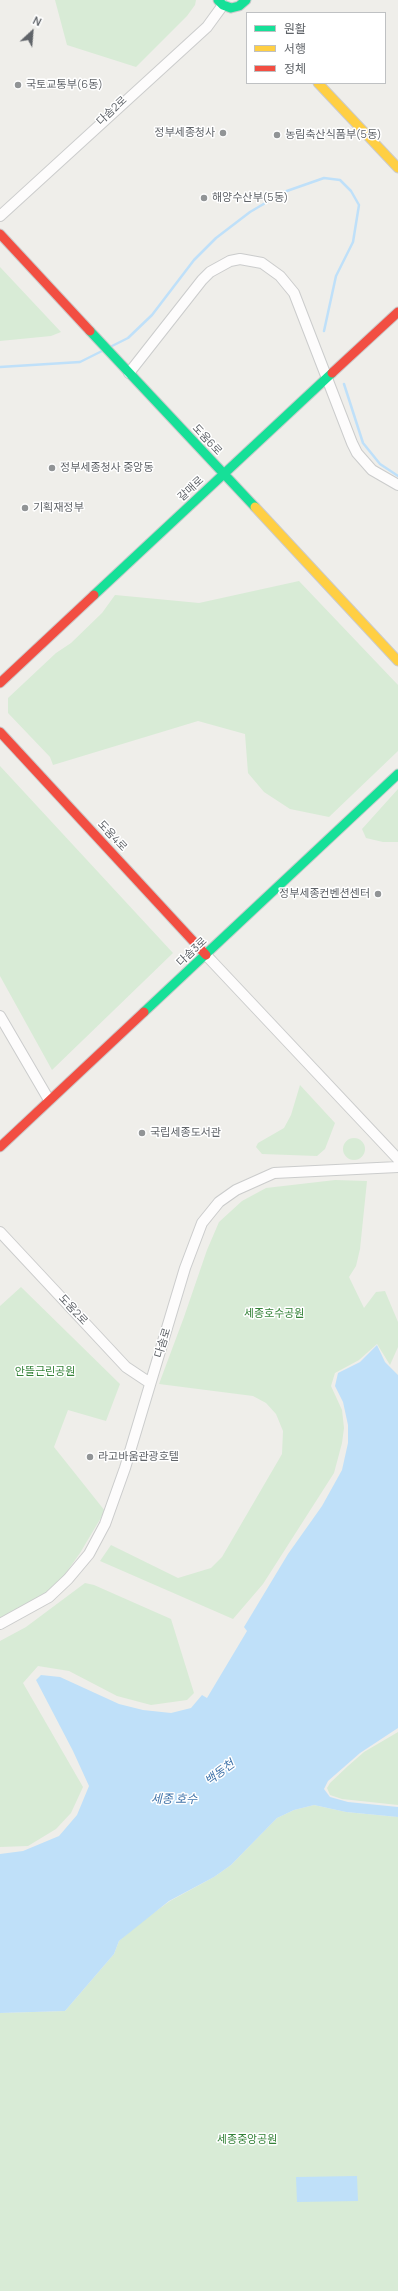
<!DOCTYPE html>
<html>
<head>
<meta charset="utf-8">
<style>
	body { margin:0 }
	#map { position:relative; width:398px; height:2291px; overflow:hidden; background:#efeeea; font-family:Manrope,"Noto Sans KR",sans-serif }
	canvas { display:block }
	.legend { position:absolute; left:246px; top:12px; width:140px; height:72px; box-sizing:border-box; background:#fff; border:1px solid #bfc1c3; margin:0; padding:5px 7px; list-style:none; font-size:12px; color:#5f6368 }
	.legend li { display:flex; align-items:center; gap:8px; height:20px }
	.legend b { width:20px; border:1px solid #bfc1c3 }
	.north { position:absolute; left:12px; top:12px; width:40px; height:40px; -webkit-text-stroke:3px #fff; paint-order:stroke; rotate:26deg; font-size:11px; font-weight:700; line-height:16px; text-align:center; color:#5f6368 }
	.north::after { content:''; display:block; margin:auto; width:14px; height:18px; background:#5f6368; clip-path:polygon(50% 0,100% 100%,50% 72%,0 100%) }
</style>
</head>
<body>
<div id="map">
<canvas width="398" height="2291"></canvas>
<ul class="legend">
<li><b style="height:5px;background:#16e098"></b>원활</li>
<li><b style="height:5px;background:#ffcf43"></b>서행</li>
<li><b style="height:5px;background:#f24e42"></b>정체</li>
</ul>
<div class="north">N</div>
</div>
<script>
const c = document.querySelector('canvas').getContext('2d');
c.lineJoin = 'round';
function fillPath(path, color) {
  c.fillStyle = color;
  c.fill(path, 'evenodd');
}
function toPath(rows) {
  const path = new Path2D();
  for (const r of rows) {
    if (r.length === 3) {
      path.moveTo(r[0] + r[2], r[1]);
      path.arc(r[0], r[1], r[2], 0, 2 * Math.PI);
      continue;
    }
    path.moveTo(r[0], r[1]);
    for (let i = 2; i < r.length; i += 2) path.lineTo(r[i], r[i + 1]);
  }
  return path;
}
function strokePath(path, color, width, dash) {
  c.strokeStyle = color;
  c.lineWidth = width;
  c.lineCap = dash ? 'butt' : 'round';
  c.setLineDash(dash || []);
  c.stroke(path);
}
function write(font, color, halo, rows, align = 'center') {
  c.font = font + ' Manrope,"Noto Sans KR",sans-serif';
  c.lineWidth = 3;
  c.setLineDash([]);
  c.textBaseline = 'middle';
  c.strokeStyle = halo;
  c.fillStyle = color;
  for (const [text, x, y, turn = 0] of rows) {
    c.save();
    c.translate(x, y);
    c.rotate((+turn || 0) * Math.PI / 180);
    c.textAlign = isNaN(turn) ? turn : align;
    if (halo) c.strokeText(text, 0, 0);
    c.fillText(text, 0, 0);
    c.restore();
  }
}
fillPath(toPath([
	[55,0,196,0,195,5,187,16,136,67,67,45],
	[0,267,61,332,51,336,0,341],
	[299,581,398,685,398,751,329,817,290,809,264,792,248,773,245,734,198,721,53,765,50,757,8,713,8,698,56,653,71,643,102,613,115,595,199,603],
	[0,766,173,953,52,1070,0,976],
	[398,789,398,842,383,842,366,838,362,829],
	[300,1085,335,1123,325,1149,317,1156,262,1154,256,1147,258,1143,284,1128,291,1115],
	[354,1149,11],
	[335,1180,367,1181,360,1249,356,1266,349,1277,364,1308,376,1292,385,1291,398,1322,398,1347,390,1365,377,1344,359,1360,335,1373,331,1386,342,1410,344,1428,342,1443,334,1473,263,1584,233,1619,100,1561,111,1545,178,1578,211,1568,222,1557,282,1454,283,1431,276,1414,266,1403,253,1396,159,1384,184,1317,207,1250,219,1222,242,1201,266,1188],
	[21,1287,120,1384,106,1421,68,1410,54,1447,105,1511,80,1553,49,1597,0,1618,0,1306],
	[85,1583,94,1585,171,1619,194,1693,187,1700,151,1705,117,1696,69,1671,38,1666,23,1683,83,1787,71,1813,56,1829,28,1846,0,1847,0,1641,26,1627],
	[398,1732,398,1805,342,1799,330,1795,327,1788,330,1783,348,1766,364,1752],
	[314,1805,346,1812,398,1817,398,2291,0,2291,0,2013,65,2011,114,1954,119,1941,138,1924,170,1901,214,1877,231,1865,277,1818,294,1810]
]), '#d8ebd6');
fillPath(toPath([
	[377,1345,385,1362,398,1375,398,1728,360,1753,328,1781,324,1789,330,1797,348,1802,398,1807,398,1817,346,1812,314,1805,294,1810,277,1818,231,1865,214,1877,169,1901,119,1941,114,1954,65,2011,0,2013,0,1854,23,1851,59,1836,77,1815,89,1786,73,1751,36,1680,41,1675,60,1677,119,1704,143,1710,171,1713,191,1708,202,1695,207,1698,247,1631,244,1627,288,1554,322,1506,342,1470,348,1443,348,1425,343,1402,335,1386,338,1373,360,1362],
	[357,2176,358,2201,297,2202,296,2177]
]), '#bfe0f9');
strokePath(toPath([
	[112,346,128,338,152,315,194,260,216,238,250,212,284,192,324,178,340,180,351,191,359,205,353,242,336,276,324,331],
	[0,367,80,362,102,351],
	[344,384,363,443,380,464,398,476]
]), '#bfe0f9', 2.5);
const street = toPath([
	[0,216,207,27,223,5],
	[129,373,202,280,210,272,230,261,240,259,262,263,280,276,294,293,352,443,357,453,372,470,398,485],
	[206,955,398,1159],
	[0,1016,49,1100],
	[0,1232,126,1367,150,1383],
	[0,1624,49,1597,68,1579,89,1554,105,1524,125,1468,185,1268,202,1223,219,1202,236,1190,274,1173,398,1167]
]);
const fast = toPath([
	[218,0,223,5,231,8,239,6,246,0],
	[90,331,255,507],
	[94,595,332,373],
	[144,1012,398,774]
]);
const slow = toPath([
	[318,83,398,168],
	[255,507,398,661]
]);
const jam = toPath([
	[0,234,90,331],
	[332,373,398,312],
	[0,683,94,595],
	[0,732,206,955],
	[0,1147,144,1012]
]);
strokePath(street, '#cbcccc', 12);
strokePath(fast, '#cacacb', 11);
strokePath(slow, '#cacacb', 11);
strokePath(jam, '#cacacb', 11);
strokePath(street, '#fdfcfc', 10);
strokePath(fast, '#16e098', 9);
strokePath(slow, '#ffcf43', 9);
strokePath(jam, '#f24e42', 9);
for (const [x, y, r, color] of [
	[18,85,4,"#919496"],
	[223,133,4,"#919496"],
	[277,135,4,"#919496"],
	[204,198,4,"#919496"],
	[52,468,4,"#919496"],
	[25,508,4,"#919496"],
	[378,894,4,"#919496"],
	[142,1133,4,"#919496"],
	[90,1457,4,"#919496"]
]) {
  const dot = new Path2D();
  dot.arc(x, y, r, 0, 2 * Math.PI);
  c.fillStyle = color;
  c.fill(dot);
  strokePath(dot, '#fff', 1.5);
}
write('11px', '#5f6368', '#fff', [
	["국토교통부(6동)",26,85],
	["정부세종청사",215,133,"right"],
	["농림축산식품부(5동)",285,135],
	["해양수산부(5동)",212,198],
	["정부세종청사 중앙동",60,468],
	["기획재정부",33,508],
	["정부세종컨벤션센터",370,894,"right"],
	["국립세종도서관",150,1133],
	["라고바움관광호텔",98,1457]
], 'left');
write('11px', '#5f6368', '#fff', [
	["다솜2로",112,111,-43],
	["도움6로",207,440,47],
	["갈매로",191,489,-43],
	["도움4로",112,836,47],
	["다솜3로",192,952,-43],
	["도움2로",73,1310,47],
	["다솜로",163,1343,-73]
]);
write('11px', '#348238', '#fff', [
	["세종호수공원",274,1314],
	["안뜰근린공원",45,1372],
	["세종중앙공원",247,2140]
]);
write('italic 12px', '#4174aa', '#fff', [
	["백동천",220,1773,-37],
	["세종 호수",174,1800]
]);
</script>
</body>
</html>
